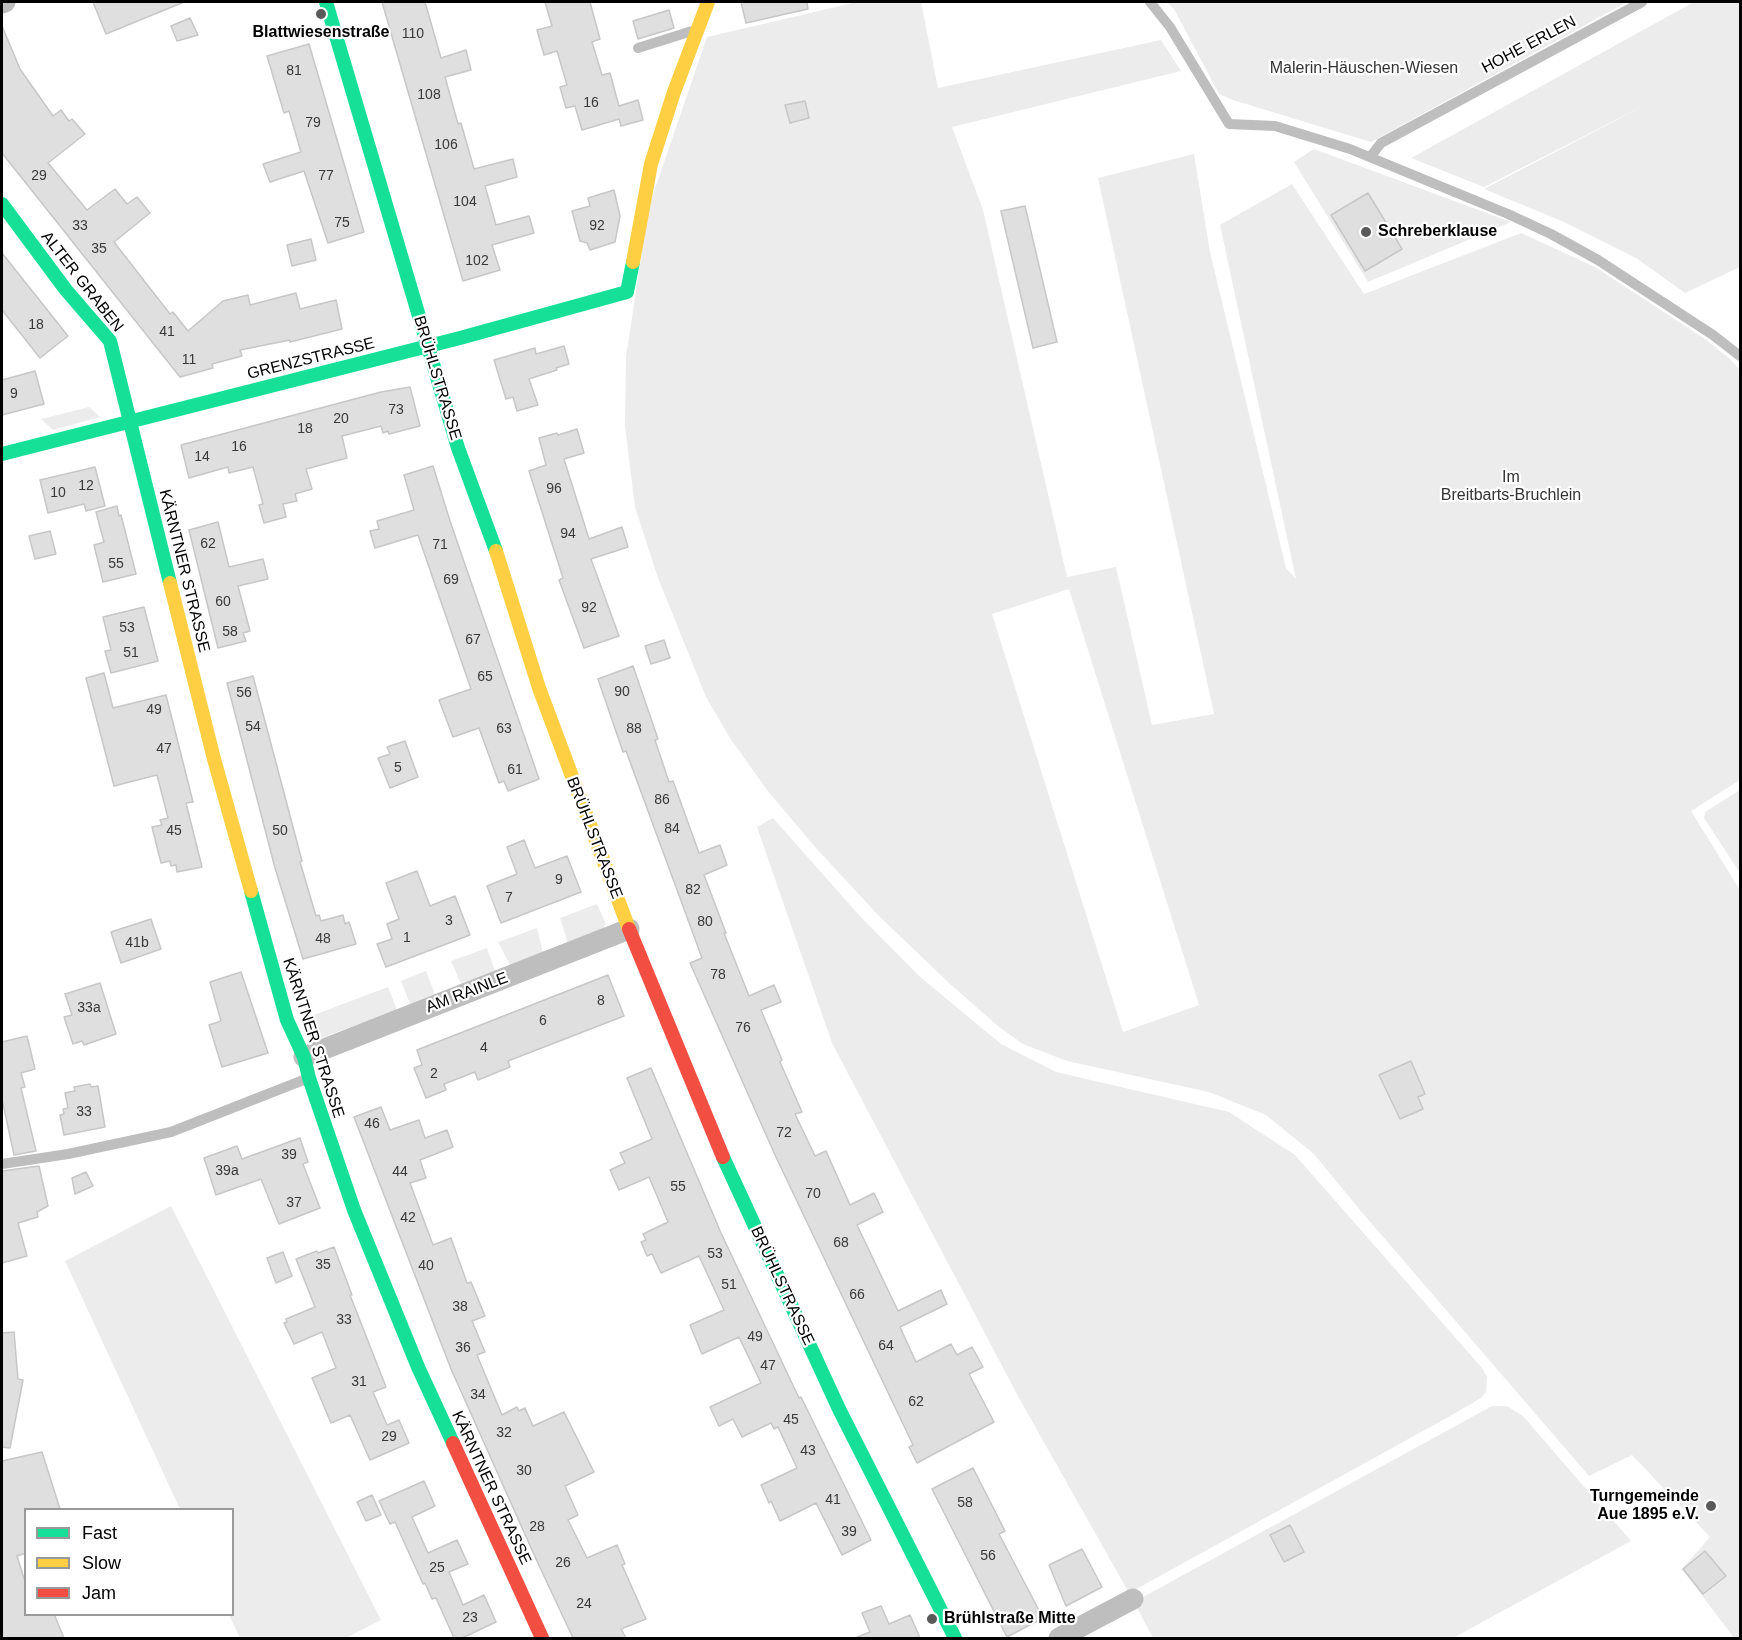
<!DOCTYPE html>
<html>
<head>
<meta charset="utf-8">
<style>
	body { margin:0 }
	#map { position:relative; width:1742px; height:1640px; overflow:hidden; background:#fff; font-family:Arial,sans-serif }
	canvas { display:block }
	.frame { position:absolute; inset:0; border:3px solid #000; pointer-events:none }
	.legend { position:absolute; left:24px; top:1508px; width:210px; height:108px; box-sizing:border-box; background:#fff; border:2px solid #999; margin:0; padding:8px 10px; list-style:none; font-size:18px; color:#000 }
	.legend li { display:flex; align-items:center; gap:12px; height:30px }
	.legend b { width:30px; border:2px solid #999 }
</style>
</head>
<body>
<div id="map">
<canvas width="1742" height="1640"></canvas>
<div class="frame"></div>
<ul class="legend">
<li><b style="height:8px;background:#16e098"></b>Fast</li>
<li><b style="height:8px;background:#ffcf43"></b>Slow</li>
<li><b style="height:8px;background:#f24e42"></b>Jam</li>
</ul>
</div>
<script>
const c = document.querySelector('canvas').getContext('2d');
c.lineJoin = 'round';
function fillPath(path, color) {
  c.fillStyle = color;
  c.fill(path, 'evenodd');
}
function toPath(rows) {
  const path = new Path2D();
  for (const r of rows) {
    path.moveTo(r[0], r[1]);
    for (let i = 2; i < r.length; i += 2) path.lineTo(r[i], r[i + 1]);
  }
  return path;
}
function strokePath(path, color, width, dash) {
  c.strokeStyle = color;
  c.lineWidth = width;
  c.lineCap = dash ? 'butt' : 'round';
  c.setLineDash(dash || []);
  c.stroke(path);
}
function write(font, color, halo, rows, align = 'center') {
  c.font = font + ' Arial,sans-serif';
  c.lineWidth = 4.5;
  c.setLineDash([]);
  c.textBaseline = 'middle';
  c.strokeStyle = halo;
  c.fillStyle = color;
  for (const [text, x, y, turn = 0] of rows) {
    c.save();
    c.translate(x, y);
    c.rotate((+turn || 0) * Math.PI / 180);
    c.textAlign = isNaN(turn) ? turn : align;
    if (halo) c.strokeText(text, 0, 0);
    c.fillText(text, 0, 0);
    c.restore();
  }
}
fillPath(toPath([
	[857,2,921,2,938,88,1161,40,1181,71,952,127,983,210,1067,577,1116,567,1152,725,1214,714,1098,178,1194,154,1210,252,1286,568,1296,579,1220,225,1292,184,1364,294,1521,233,1595,267,1705,339,1729,358,1740,370,1740,780,1691,811,1740,890,1740,1638,1734,1638,1682,1569,1710,1537,1632,1455,1589,1476,1360,1210,1314,1154,1266,1115,1209,1092,1067,1061,1023,1044,999,1027,949,983,878,915,815,847,767,790,730,738,706,697,658,578,635,507,625,426,626,357,649,206,707,37],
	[1069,589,1199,1005,1123,1032,992,614],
	[1167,2,1627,2,1371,142,1233,100,1219,94,1174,9],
	[1694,2,1740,2,1740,267,1685,293,1636,258,1564,222,1484,189,1657,99,1484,187,1411,158],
	[1314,149,1511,222,1368,282,1294,162],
	[89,407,100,417,53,430,41,419],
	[1740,790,1740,873,1704,818,1705,812],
	[773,818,859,915,919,976,1001,1044,1056,1072,1229,1112,1295,1155,1482,1368,1487,1377,1486,1392,1481,1398,1452,1415,1129,1593,1019,1398,832,1043,757,827],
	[597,904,606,924,603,928,568,944,560,918],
	[537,928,543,953,511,967,498,942],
	[487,948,495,971,461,984,451,961],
	[426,971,435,994,410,1004,401,981],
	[388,987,397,1010,313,1041,306,1018],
	[171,1206,381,1620,346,1638,240,1638,229,1615,232,1614,232,1510,180,1509,65,1261],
	[1492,1406,1507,1406,1523,1416,1631,1541,1453,1638,1153,1638,1134,1602]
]), '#ececec');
const building = toPath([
	[93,2,184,2,106,34,93,2],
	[382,2,425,2,441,58,466,50,471,70,445,77,458,124,461,123,474,169,513,159,517,177,485,186,496,225,529,216,534,233,492,245,500,270,463,281,382,2],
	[545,2,590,2,600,39,592,42,602,75,610,73,619,106,638,100,643,120,621,126,619,119,582,130,575,106,566,108,560,87,567,85,557,51,544,55,537,30,552,26,545,2],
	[741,2,807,2,808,9,746,23,741,2],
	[669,10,674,28,638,39,633,21,669,10],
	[190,18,198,35,177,41,171,26,190,18],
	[2,26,20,69,53,116,61,110,69,121,72,119,85,134,48,163,87,210,115,189,127,204,137,197,150,213,114,242,170,314,173,312,188,331,223,301,248,295,250,305,296,293,300,309,336,300,342,329,290,342,290,340,240,350,242,356,212,364,213,368,180,377,2,153,2,26],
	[309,44,364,232,328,243,304,171,270,182,263,164,301,152,289,111,284,113,267,56,309,44],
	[805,101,809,118,790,123,785,105,805,101],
	[614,190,620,216,615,242,590,250,587,243,580,241,572,211,590,206,588,198,614,190],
	[1368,193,1402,249,1365,271,1331,215,1368,193],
	[1025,206,1057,342,1033,348,1001,211,1025,206],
	[311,239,316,260,292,266,287,245,311,239],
	[2,253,68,336,40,358,2,310,2,253],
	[564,346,569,364,556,368,557,370,529,379,538,405,517,411,513,397,506,399,494,360,535,348,536,354,564,346],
	[35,371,44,404,2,415,2,380,35,371],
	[410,387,420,426,389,434,388,431,383,433,381,426,342,436,347,458,306,469,312,489,295,494,297,501,283,504,286,517,264,523,259,505,263,504,253,467,229,473,228,467,189,478,181,445,381,392,410,387],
	[577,429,584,453,564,459,589,539,622,527,628,547,591,559,619,636,584,648,559,580,563,578,529,471,546,465,539,438,557,433,558,435,577,429],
	[433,466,450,521,539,779,508,791,504,781,499,783,479,728,453,737,439,700,471,689,418,535,375,548,370,531,379,529,377,521,414,510,404,475,433,466],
	[95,467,105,506,86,511,84,504,48,513,40,480,95,467],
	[117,506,119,516,121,515,136,574,103,582,94,545,104,542,96,512,117,506],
	[218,522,229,567,263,559,268,579,238,586,250,631,243,633,246,641,218,648,189,530,218,522],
	[50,531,56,554,35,559,29,536,50,531],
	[144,607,158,661,111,673,105,651,111,650,103,617,144,607],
	[664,640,670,658,651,664,645,646,664,640],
	[633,666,658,739,655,740,669,782,673,781,699,853,720,845,727,865,704,875,726,933,724,933,749,996,774,985,781,1002,761,1010,782,1060,780,1062,802,1112,795,1114,815,1156,826,1151,850,1205,874,1193,883,1212,857,1225,898,1311,941,1290,947,1304,900,1327,916,1362,951,1344,957,1355,972,1347,983,1367,969,1374,994,1422,917,1463,909,1447,913,1445,775,1155,690,963,702,958,626,751,623,752,598,679,633,666],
	[104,673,113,708,166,695,193,802,186,803,202,867,177,872,176,865,171,866,170,861,161,863,152,827,162,825,160,820,168,818,157,775,114,786,86,678,104,673],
	[253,676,302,861,300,862,316,916,319,915,321,921,343,915,345,924,349,922,356,944,303,959,275,868,227,683,253,676],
	[405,741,418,777,390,788,378,758,390,754,387,747,405,741],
	[524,840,535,868,567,856,581,892,501,923,487,886,517,874,507,847,524,840],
	[417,871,430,906,455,896,470,935,386,967,377,944,392,939,387,924,399,919,386,883,417,871],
	[151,919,161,949,121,963,111,932,151,919],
	[241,972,268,1053,222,1067,209,1025,221,1021,210,982,241,972],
	[608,975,624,1016,508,1061,510,1067,478,1080,475,1072,444,1084,446,1090,426,1098,414,1068,422,1065,417,1050,608,975],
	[100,983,116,1034,84,1045,82,1041,73,1044,64,1017,72,1015,65,994,100,983],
	[27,1036,35,1069,21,1073,25,1087,21,1088,36,1151,14,1155,2,1099,2,1042,27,1036],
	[1411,1061,1425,1094,1418,1097,1423,1109,1400,1119,1379,1075,1411,1061],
	[651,1068,721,1233,799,1398,801,1397,871,1540,842,1555,816,1503,780,1521,771,1501,769,1503,761,1485,797,1468,778,1427,774,1429,771,1423,742,1437,733,1419,719,1426,710,1407,761,1383,739,1337,702,1354,690,1325,724,1310,699,1256,661,1273,652,1254,647,1256,641,1242,646,1240,643,1234,668,1222,649,1177,619,1190,610,1170,625,1163,620,1153,652,1139,627,1078,651,1068],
	[90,1084,91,1087,98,1086,105,1127,64,1135,60,1115,64,1114,63,1109,68,1108,65,1093,75,1091,74,1087,90,1084],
	[381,1107,390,1130,419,1120,425,1138,447,1130,453,1147,420,1160,426,1178,410,1183,433,1245,451,1238,467,1283,471,1282,485,1316,472,1321,485,1352,477,1355,502,1415,517,1407,519,1411,525,1408,533,1426,564,1412,594,1472,565,1486,578,1515,568,1520,587,1558,617,1545,625,1564,622,1565,646,1619,621,1629,626,1638,573,1638,536,1559,451,1369,354,1117,381,1107],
	[300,1138,308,1162,303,1164,320,1208,279,1224,261,1179,216,1195,204,1158,237,1146,242,1159,300,1138],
	[39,1166,48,1206,37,1212,38,1217,18,1223,27,1256,2,1263,2,1171,39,1166],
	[86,1172,93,1186,75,1194,72,1178,86,1172],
	[334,1247,352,1295,350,1295,386,1387,373,1392,387,1425,399,1420,409,1443,370,1460,350,1415,331,1423,312,1378,336,1368,322,1332,294,1344,284,1323,287,1322,286,1319,315,1307,296,1259,317,1251,318,1253,334,1247],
	[283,1252,292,1276,276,1283,267,1258,283,1252],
	[14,1332,18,1379,23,1380,10,1448,2,1447,2,1333,14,1332],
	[42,1452,60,1509,26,1509,26,1553,17,1556,26,1585,26,1614,54,1614,64,1638,2,1638,2,1461,42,1452],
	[973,1468,1005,1531,999,1534,1043,1618,1007,1637,932,1489,973,1468],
	[424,1481,435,1506,412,1517,428,1553,457,1540,468,1564,449,1572,463,1605,484,1595,496,1622,462,1638,454,1638,436,1598,432,1599,425,1583,423,1584,395,1522,390,1524,379,1501,424,1481],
	[372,1495,381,1515,366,1521,357,1502,372,1495],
	[1290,1525,1304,1552,1284,1562,1270,1535,1290,1525],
	[1082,1549,1102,1587,1066,1606,1049,1565,1082,1549],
	[1705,1551,1726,1576,1703,1594,1683,1569,1705,1551],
	[881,1606,889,1624,910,1615,920,1638,855,1638,870,1632,862,1613,881,1606]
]);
fillPath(building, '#dfdfdf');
strokePath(building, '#c7c7c7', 1.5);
strokePath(toPath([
	[1150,2,1170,27,1229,124,1275,126,1350,149,1508,214,1551,234,1598,260,1713,335,1740,356],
	[638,48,692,31],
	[1371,156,1381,143,1642,2],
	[2,1164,68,1154,171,1132,306,1079]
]), '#bebebe', 10);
strokePath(toPath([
	[2,3,5,2],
	[304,1057,629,929],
	[1059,1638,1133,1599]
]), '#bebebe', 21);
strokePath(toPath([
	[326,2,458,448,496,551],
	[2,204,66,290,110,341,170,583],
	[2,454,460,338,627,292,633,262],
	[251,891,287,1020,304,1057,309,1078,354,1210,418,1367,453,1443],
	[723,1157,839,1409,955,1638]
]), '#16e098', 14);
strokePath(toPath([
	[633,262,651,164,674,92,708,2],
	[496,551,539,688,629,929],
	[170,583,214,759,251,891]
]), '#ffcf43', 14);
strokePath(toPath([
	[629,929,723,1157],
	[453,1443,542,1638]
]), '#f24e42', 14);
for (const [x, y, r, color] of [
	[321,14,6,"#595959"],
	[1366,232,6,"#595959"],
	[1711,1506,6,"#595959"],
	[932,1619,6,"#595959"]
]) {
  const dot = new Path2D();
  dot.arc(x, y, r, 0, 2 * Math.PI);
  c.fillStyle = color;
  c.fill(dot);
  strokePath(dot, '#fff', 2);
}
write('14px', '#383838', null, [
	["110",413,34],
	["81",294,71],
	["108",429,95],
	["16",591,103],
	["79",313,123],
	["106",446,145],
	["29",39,176],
	["77",326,176],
	["104",465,202],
	["75",342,223],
	["33",80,226],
	["92",597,226],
	["35",99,249],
	["102",477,261],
	["18",36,325],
	["41",167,332],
	["11",189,360],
	["9",14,394],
	["73",396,410],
	["20",341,419],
	["18",305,429],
	["16",239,447],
	["14",202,457],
	["12",86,486],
	["96",554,489],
	["10",58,493],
	["94",568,534],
	["62",208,544],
	["71",440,545],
	["55",116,564],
	["69",451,580],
	["60",223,602],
	["92",589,608],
	["53",127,628],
	["58",230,632],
	["67",473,640],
	["51",131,653],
	["65",485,677],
	["90",622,692],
	["56",244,693],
	["49",154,710],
	["54",253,727],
	["63",504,729],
	["88",634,729],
	["47",164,749],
	["5",398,768],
	["61",515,770],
	["86",662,800],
	["84",672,829],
	["45",174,831],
	["50",280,831],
	["9",559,880],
	["82",693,890],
	["7",509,898],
	["3",449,921],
	["80",705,922],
	["1",407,938],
	["48",323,939],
	["41b",137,943],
	["78",718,975],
	["8",601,1001],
	["33a",89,1008],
	["6",543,1021],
	["76",743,1028],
	["4",484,1048],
	["2",434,1074],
	["33",84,1112],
	["46",372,1124],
	["72",784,1133],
	["39",289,1155],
	["39a",227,1171],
	["44",400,1172],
	["55",678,1187],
	["70",813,1194],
	["37",294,1203],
	["42",408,1218],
	["68",841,1243],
	["53",715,1254],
	["35",323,1265],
	["40",426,1266],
	["51",729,1285],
	["66",857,1295],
	["38",460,1307],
	["33",344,1320],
	["49",755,1337],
	["64",886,1346],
	["36",463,1348],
	["47",768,1366],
	["31",359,1382],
	["34",478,1395],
	["62",916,1402],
	["45",791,1420],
	["32",504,1433],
	["29",389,1437],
	["43",808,1451],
	["30",524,1471],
	["41",833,1500],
	["58",965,1503],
	["28",537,1527],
	["39",849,1532],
	["56",988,1556],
	["26",563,1563],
	["25",437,1568],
	["24",584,1604],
	["23",470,1618]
]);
write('bold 16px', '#000', '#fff', [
	["Blattwiesenstraße",321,33,"center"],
	["Schreberklause",1378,232],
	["Turngemeinde",1699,1497,"right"],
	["Aue 1895 e.V.",1699,1515,"right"],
	["Brühlstraße Mitte",944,1619]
], 'left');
write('16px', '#000', '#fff', [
	["HOHE ERLEN",1529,45,-28],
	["ALTER GRABEN",82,282,52],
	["GRENZSTRASSE",311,359,-14],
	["BRÜHLSTRASSE",437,378,73],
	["KÄRNTNER STRASSE",184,571,76],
	["BRÜHLSTRASSE",594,838,69],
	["AM RAINLE",467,993,-21],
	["KÄRNTNER STRASSE",313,1038,72],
	["BRÜHLSTRASSE",782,1286,65],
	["KÄRNTNER STRASSE",491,1488,65]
]);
write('16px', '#333', '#fff', [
	["Malerin-Häuschen-Wiesen",1364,69],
	["Im",1511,478],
	["Breitbarts-Bruchlein",1511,496]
]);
</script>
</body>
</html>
